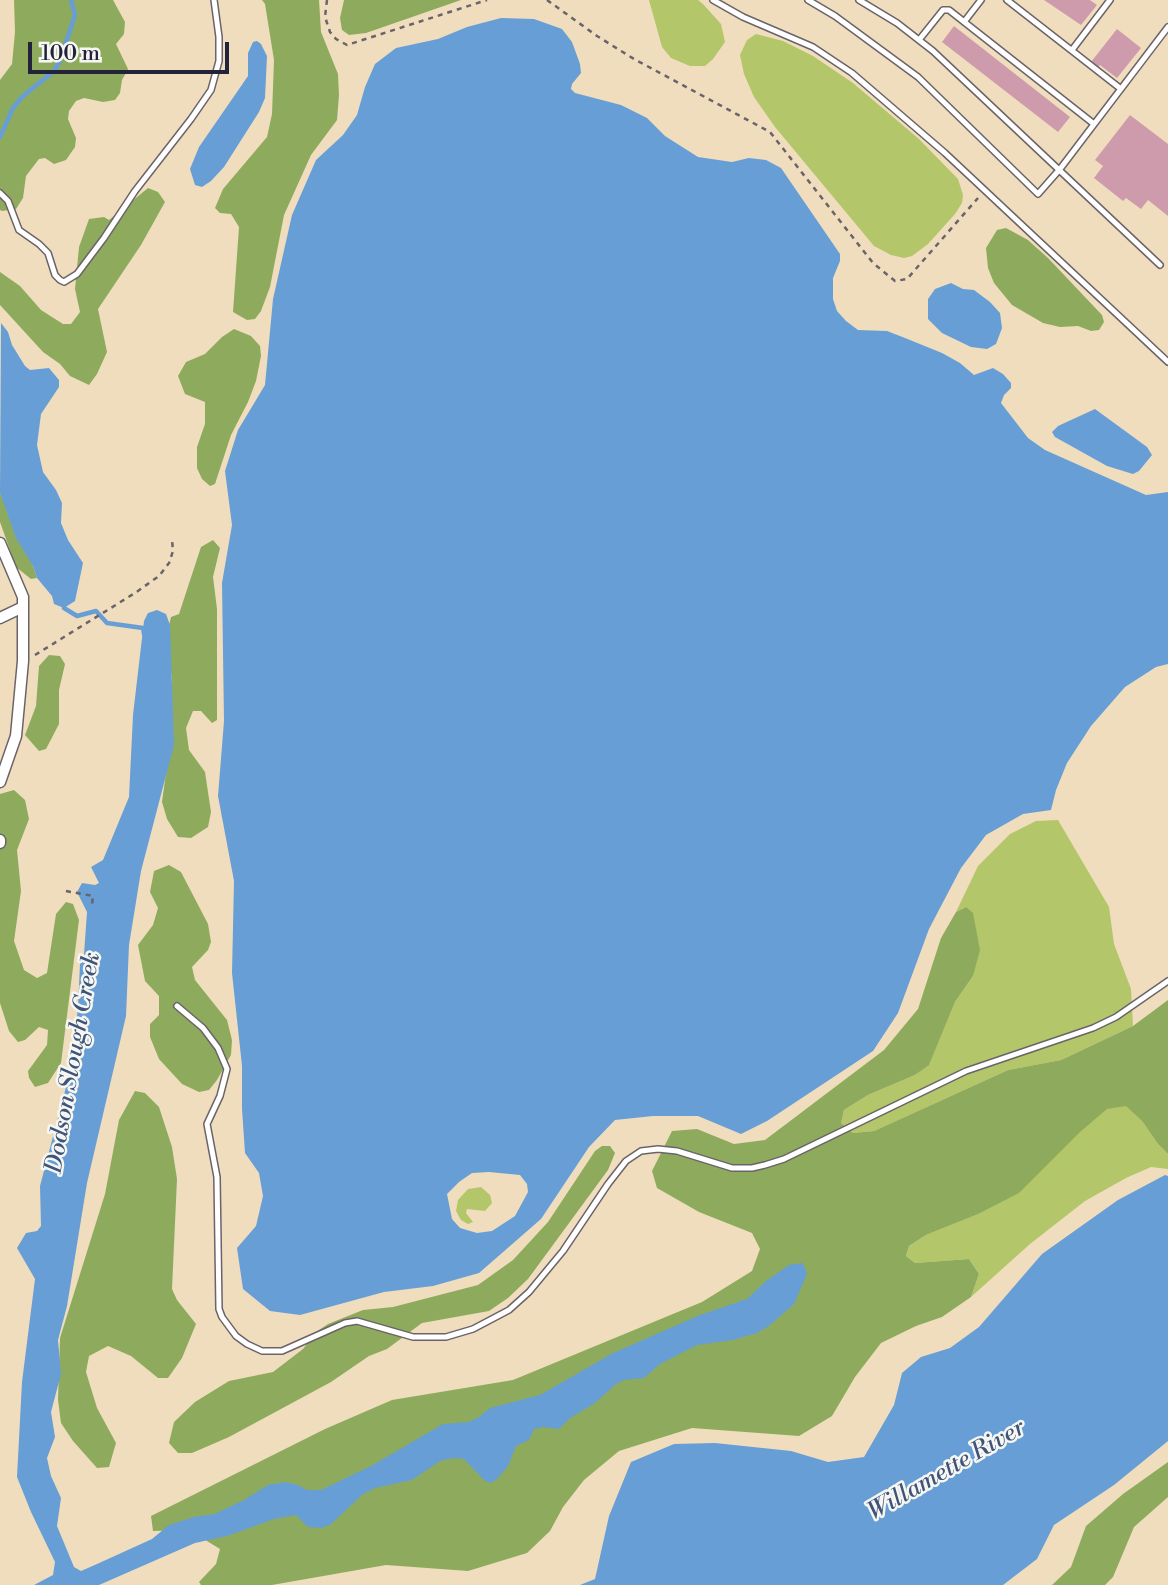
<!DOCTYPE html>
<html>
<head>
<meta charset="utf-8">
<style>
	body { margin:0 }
	#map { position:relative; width:1168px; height:1585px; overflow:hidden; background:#f0ddbe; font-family:"Libre Bodoni",serif }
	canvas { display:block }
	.scale { position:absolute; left:28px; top:42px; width:201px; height:32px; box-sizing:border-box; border:4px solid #22223b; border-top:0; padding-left:9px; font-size:21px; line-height:24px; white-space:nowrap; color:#22223b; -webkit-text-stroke:5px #f6f6f2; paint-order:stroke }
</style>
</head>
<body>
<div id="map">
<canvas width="1168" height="1585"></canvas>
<div class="scale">100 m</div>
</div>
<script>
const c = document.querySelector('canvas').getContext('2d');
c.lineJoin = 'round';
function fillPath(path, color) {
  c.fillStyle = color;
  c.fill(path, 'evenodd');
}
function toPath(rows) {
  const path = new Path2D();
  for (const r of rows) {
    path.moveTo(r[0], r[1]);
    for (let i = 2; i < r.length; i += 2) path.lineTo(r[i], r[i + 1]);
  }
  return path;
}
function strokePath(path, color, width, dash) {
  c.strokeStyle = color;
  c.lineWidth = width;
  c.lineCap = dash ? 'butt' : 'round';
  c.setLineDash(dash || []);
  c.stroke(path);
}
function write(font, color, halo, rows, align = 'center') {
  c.font = font + ' "Libre Bodoni",serif';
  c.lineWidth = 5;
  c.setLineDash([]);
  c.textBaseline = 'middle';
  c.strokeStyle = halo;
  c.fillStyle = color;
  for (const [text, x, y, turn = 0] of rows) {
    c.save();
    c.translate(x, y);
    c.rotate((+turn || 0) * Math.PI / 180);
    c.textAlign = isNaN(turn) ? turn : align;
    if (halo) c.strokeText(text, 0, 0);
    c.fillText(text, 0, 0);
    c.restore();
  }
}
fillPath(toPath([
	[649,0,698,0,703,4,721,24,725,42,713,59,705,66,690,66,671,58,662,47],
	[756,34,783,41,813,56,853,83,919,139,958,179,963,195,962,203,955,214,928,244,912,256,904,258,891,255,874,246,775,127,754,97,744,74,740,55,747,40],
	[1058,820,1109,907,1114,944,1131,989,1133,1026,1061,1060,1008,1070,874,1131,853,1133,841,1123,844,1110,868,1095,915,1075,929,1064,955,1002,973,976,966,907,956,912,978,866,1010,834,1036,821],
	[1126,1105,1142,1121,1158,1144,1168,1154,1168,1169,1151,1167,1126,1178,1085,1201,1030,1244,971,1297,979,1274,969,1259,915,1263,906,1256,909,1246,926,1235,976,1215,1106,1109],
	[481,1187,490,1195,492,1203,485,1211,467,1209,466,1213,473,1222,468,1224,461,1220,456,1211,458,1200,468,1189]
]), '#b3c669');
fillPath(toPath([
	[14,0,113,0,125,22,124,34,116,44,128,69,122,80,120,93,115,100,103,102,84,98,76,101,69,111,68,119,76,138,75,147,66,160,54,164,45,158,39,159,26,176,23,198,16,209,2,211,0,210,0,80,12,64,15,32],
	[262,0,319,0,321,32,338,74,339,95,337,120,311,155,284,215,270,287,261,311,255,319,247,320,233,312,239,227,231,214,220,213,215,208,223,189,267,137,272,114,274,60,265,4],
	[344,0,461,0,366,33,349,35,342,30,340,18],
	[148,188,158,192,165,202,141,245,98,309,107,352,97,374,89,385,70,376,60,364,43,352,0,305,0,272,20,286,41,310,63,324,71,324,80,312,75,289,79,247,89,219,104,217,109,220],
	[1006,228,1028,240,1048,258,1102,315,1104,322,1099,330,1091,331,1078,326,1060,327,1043,323,1012,305,994,283,988,268,986,248,997,230],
	[234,329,251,336,260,346,261,356,256,381,248,402,231,435,215,484,210,486,202,479,197,468,197,447,205,424,205,402,185,394,178,376,186,362,205,354,222,337],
	[0,493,33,566,37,578,31,579,16,567,0,522],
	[213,540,220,548,213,577,217,609,217,720,212,723,201,711,193,711,186,728,189,750,205,772,211,812,208,827,191,838,178,837,167,819,162,802,172,730,172,678,166,638,171,617,179,614,201,547],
	[49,655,60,656,65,664,59,690,59,724,46,749,39,751,25,735,36,706,39,666],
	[14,790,25,800,29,819,17,850,21,891,14,941,24,970,37,978,47,973,56,914,66,902,73,904,79,920,61,1063,48,1083,35,1087,29,1078,28,1071,47,1045,48,1030,39,1027,25,1040,18,1042,9,1031,0,1003,0,794],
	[169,865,181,872,208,924,211,942,208,950,192,967,195,980,227,1020,232,1040,231,1055,217,1080,209,1090,199,1092,182,1084,159,1059,150,1037,150,1024,159,1015,159,996,145,981,138,945,153,925,158,908,150,892,154,871],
	[966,907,973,913,980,950,973,976,955,1002,929,1065,915,1075,868,1095,844,1110,841,1123,853,1133,874,1131,1008,1070,1061,1060,1133,1026,1168,1000,1168,1154,1158,1144,1142,1121,1126,1106,1107,1109,1080,1132,1019,1193,976,1215,926,1235,909,1246,906,1256,915,1263,969,1259,979,1274,971,1297,942,1317,916,1326,881,1343,855,1377,832,1416,799,1436,692,1428,619,1451,584,1480,563,1507,550,1531,527,1553,468,1571,386,1565,272,1585,201,1585,199,1582,216,1564,220,1549,189,1530,153,1531,151,1516,325,1429,392,1400,513,1380,702,1302,752,1271,760,1249,752,1233,699,1212,657,1188,652,1171,672,1131,697,1129,734,1144,765,1140,884,1050,918,1009,941,938,956,912],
	[135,1091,145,1093,159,1107,172,1147,177,1179,172,1289,177,1300,196,1324,182,1358,168,1378,158,1378,131,1356,108,1346,89,1356,86,1372,97,1408,116,1443,109,1467,97,1468,73,1441,61,1423,58,1400,60,1338,105,1194,119,1120],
	[602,1146,610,1146,615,1153,608,1170,528,1279,508,1298,489,1311,422,1323,387,1349,369,1356,331,1382,229,1437,192,1453,178,1453,169,1443,174,1422,195,1402,229,1381,273,1372,303,1349,316,1332,328,1324,363,1310,393,1307,478,1285,513,1260,548,1222,595,1151],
	[1168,1462,1168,1497,1134,1527,1113,1577,1105,1585,1052,1585,1071,1567,1086,1526,1123,1494]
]), '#8eab5d');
fillPath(toPath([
	[501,18,534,19,562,29,572,42,580,64,581,73,572,84,571,89,575,93,621,105,647,118,665,136,698,157,732,162,749,158,766,160,781,168,840,254,840,261,833,278,833,299,837,311,846,321,858,330,887,331,905,338,942,353,960,363,974,375,993,368,1003,374,1011,383,1011,388,1004,395,1001,403,1028,438,1045,450,1146,495,1168,492,1168,664,1156,667,1125,687,1091,726,1067,763,1056,790,1051,810,1023,814,986,835,961,868,929,929,898,1013,873,1051,767,1121,741,1134,698,1116,653,1116,615,1120,589,1147,541,1219,479,1273,433,1286,384,1292,300,1315,270,1311,243,1289,237,1248,256,1226,263,1196,259,1173,245,1153,242,1109,242,1066,232,973,234,881,218,796,224,721,222,583,232,525,225,471,238,430,265,385,273,299,292,215,316,160,343,135,357,115,365,87,375,64,396,48,438,39,467,27],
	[489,1172,520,1175,527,1184,528,1192,515,1216,492,1231,477,1233,460,1228,452,1219,447,1194,459,1182,472,1173],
	[257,41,261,44,267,56,265,98,259,112,224,167,211,181,202,187,195,185,190,169,199,147,248,76,248,53,253,42],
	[951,283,963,289,974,290,990,302,1000,313,1002,328,996,344,987,349,971,347,942,333,928,319,928,299,935,289],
	[1,323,8,332,12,345,25,366,30,370,49,368,59,380,59,387,41,414,37,445,43,472,56,490,62,503,61,523,68,540,83,563,75,601,64,608,54,604,52,596,37,578,33,566,16,538,0,493],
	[1095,409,1147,447,1152,455,1139,471,1133,474,1107,466,1055,437,1052,432,1058,426],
	[157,610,166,614,170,625,174,745,141,871,129,945,126,1016,87,1183,67,1306,58,1340,61,1374,51,1412,55,1437,47,1458,51,1476,61,1498,57,1526,74,1567,81,1571,97,1564,152,1539,169,1525,194,1517,215,1514,244,1500,268,1485,285,1482,298,1485,307,1490,321,1490,371,1466,443,1424,469,1422,479,1417,490,1408,540,1395,613,1353,700,1315,747,1299,766,1281,789,1265,803,1263,807,1274,794,1304,770,1325,757,1333,733,1340,697,1345,660,1364,644,1378,624,1380,616,1384,595,1403,570,1418,559,1429,543,1427,534,1429,529,1440,516,1446,508,1466,497,1479,491,1483,485,1481,464,1459,453,1458,440,1461,412,1480,375,1488,363,1494,331,1524,322,1528,308,1527,296,1515,274,1519,227,1536,195,1543,99,1585,34,1585,53,1575,55,1562,31,1512,17,1477,22,1382,35,1279,17,1248,26,1233,37,1231,41,1226,40,1186,70,1072,78,1008,80,964,84,954,87,912,77,892,82,883,95,885,99,883,91,867,103,860,129,797,133,715,144,621,148,613],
	[1165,1175,1168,1176,1168,1441,1114,1485,1054,1525,1037,1559,1003,1585,580,1585,595,1579,609,1516,631,1462,674,1444,715,1443,791,1451,828,1462,864,1457,894,1405,902,1373,921,1357,950,1348,979,1327,1042,1254,1118,1200]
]), '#679ed5');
strokePath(toPath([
	[0,137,13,108,22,97,54,71,60,61,75,15,71,0],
	[64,608,77,616,96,611,107,623,143,628,144,634]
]), '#679ed5', 4.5);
fillPath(toPath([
	[1044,0,1090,0,1097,5,1081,25],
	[954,26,1070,117,1058,132,942,42],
	[1117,29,1141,48,1117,78,1100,65,1098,67,1091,62],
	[1130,115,1168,144,1168,216,1148,200,1141,209,1126,198,1123,201,1094,178,1103,166,1095,160]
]), '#ce9bad');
const service = toPath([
	[713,0,743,17,813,47,852,73,945,153,1168,362],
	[808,0,835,16,918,77,1038,194,1060,169,1168,27],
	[859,0,897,23,933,51,1160,265],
	[1007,0,1121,89],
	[964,22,981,0],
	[919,40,943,10,949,10,1094,124],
	[1072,50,1110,0],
	[0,193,8,201,19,230,39,244,48,253,55,275,60,280,64,282,77,274,104,238,135,191,191,119,211,90,219,61,219,37,214,0],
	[177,1006,203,1028,218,1048,227,1069,220,1096,207,1124,217,1177,219,1309,222,1317,236,1336,247,1344,262,1351,282,1351,345,1323,357,1321,413,1337,446,1337,473,1329,509,1310,529,1292,563,1251,608,1184,626,1161,641,1151,658,1149,677,1151,732,1168,752,1168,765,1165,784,1159,966,1071,1093,1028,1116,1017,1168,981]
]);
const minor = toPath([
	[0,543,23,597,23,661,16,736,0,782],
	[0,618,23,607],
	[0,840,0,843]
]);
strokePath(service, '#6a6369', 8);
strokePath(minor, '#6a6369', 13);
strokePath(toPath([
	[327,0,325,17,330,32,336,39,347,45,487,0],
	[547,0,597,36,634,59,770,132,873,263,895,281,907,279,978,198],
	[35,655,135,593,159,576,169,563,173,551,172,540],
	[66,891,93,896,92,904]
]), '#6a6369', 2.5, [5, 5]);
strokePath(service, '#fff', 5);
strokePath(minor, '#fff', 10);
write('italic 24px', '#3e5479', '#f6f6f2', [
	["Dodson Slough Creek",74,1063,-80],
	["Willamette River",947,1471,-30]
]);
</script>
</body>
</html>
